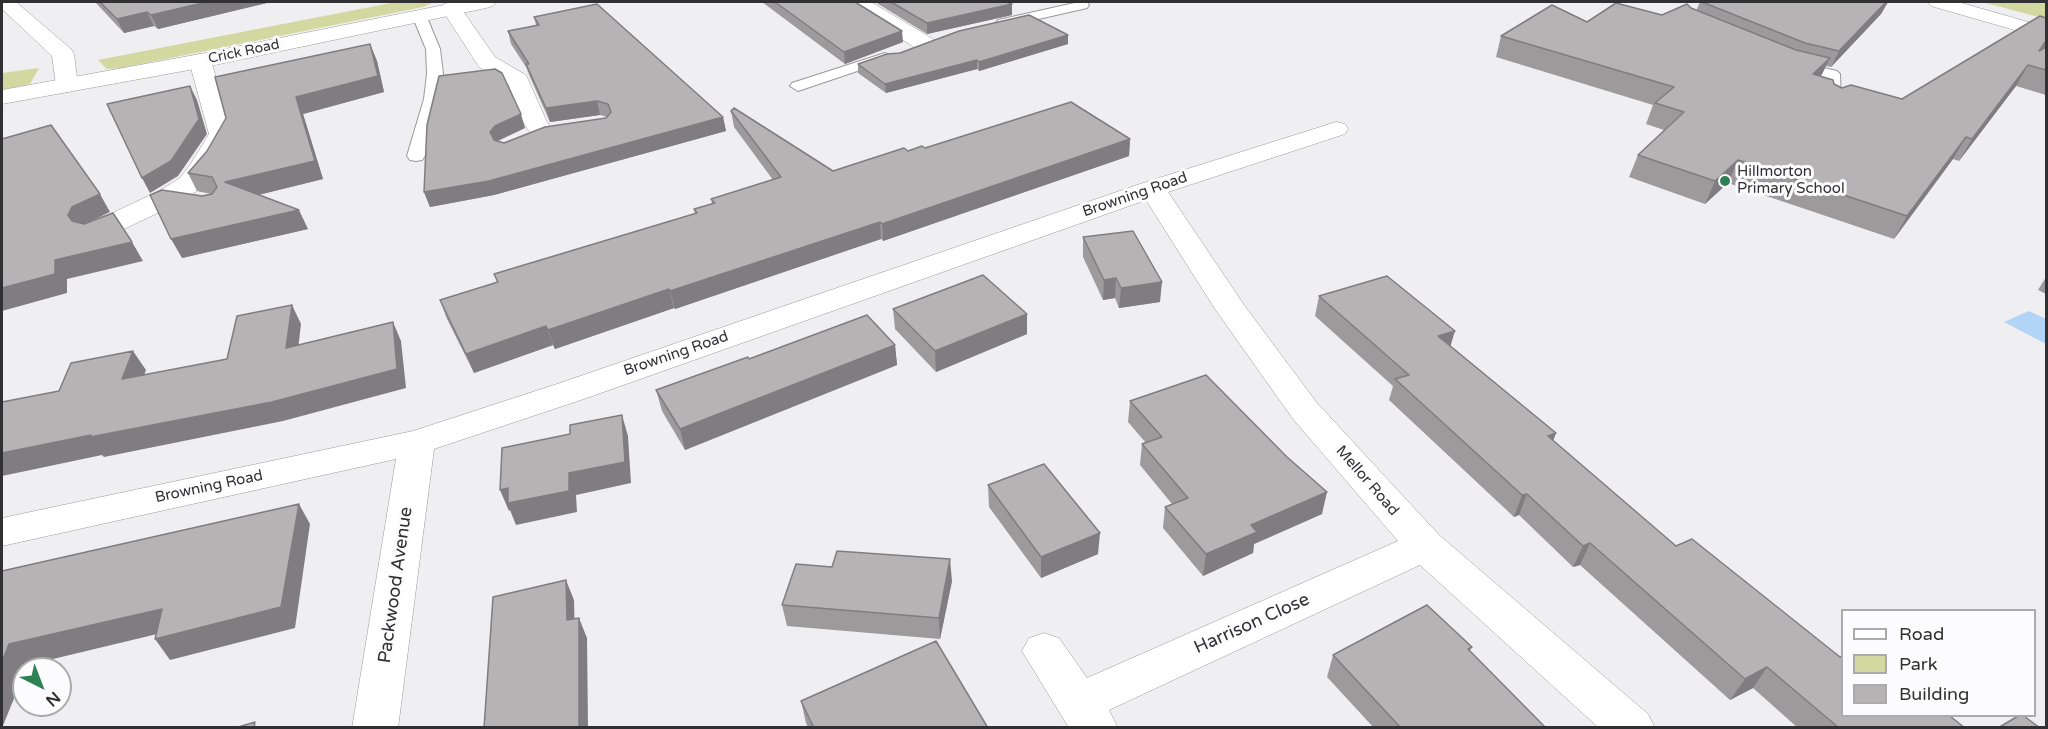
<!DOCTYPE html>
<html>
<head>
<meta charset="utf-8">
<style>
	body { margin:0 }
	#map { position:relative; width:2048px; height:729px; overflow:hidden; background:#efeff2; font-family:"Varela Round",sans-serif }
	canvas { display:block }
	.frame { position:absolute; inset:0; border:3px solid #313032; pointer-events:none }
	.legend { position:absolute; left:1841px; top:609px; width:195px; height:108px; box-sizing:border-box; background:#fcfcff; border:2px solid #abaaad; margin:0; padding:8px 10px; list-style:none; font-size:18px; color:#313032 }
	.legend li { display:flex; align-items:center; gap:12px; height:30px }
	.legend b { width:30px; border:2px solid #abaaad }
	.north { position:absolute; left:12px; top:657px; width:60px; height:60px; box-sizing:border-box; background:#fcfcff; border:2px solid #abaaad; border-radius:50%; rotate:138deg; font-size:16px; font-weight:700; line-height:24px; text-align:center; color:#313032 }
	.north::after { content:''; display:block; margin:auto; width:21px; height:27px; background:#2e8154; clip-path:polygon(50% 0,100% 100%,50% 72%,0 100%) }
</style>
</head>
<body>
<div id="map">
<canvas width="2048" height="729"></canvas>
<div class="frame"></div>
<ul class="legend">
<li><b style="height:8px;background:#fff"></b>Road</li>
<li><b style="height:16px;background:#d2d89f"></b>Park</li>
<li><b style="height:16px;background:#b6b3b5"></b>Building</li>
</ul>
<div class="north">N</div>
</div>
<script>
const c = document.querySelector('canvas').getContext('2d');
c.lineJoin = 'round';
function fillPath(path, color) {
  c.fillStyle = color;
  c.fill(path, 'evenodd');
}
function toPath(rows) {
  const path = new Path2D();
  for (const r of rows) {
    path.moveTo(r[0], r[1]);
    for (let i = 2; i < r.length; i += 2) path.lineTo(r[i], r[i + 1]);
  }
  return path;
}
function strokePath(path, color, width, dash) {
  c.strokeStyle = color;
  c.lineWidth = width;
  c.lineCap = dash ? 'butt' : 'round';
  c.setLineDash(dash || []);
  c.stroke(path);
}
function write(font, color, halo, rows, align = 'center') {
  c.font = font + ' "Varela Round",sans-serif';
  c.lineWidth = 6;
  c.setLineDash([]);
  c.textBaseline = 'middle';
  c.strokeStyle = halo;
  c.fillStyle = color;
  for (const [text, x, y, turn = 0] of rows) {
    c.save();
    c.translate(x, y);
    c.rotate((+turn || 0) * Math.PI / 180);
    c.textAlign = isNaN(turn) ? turn : align;
    if (halo) c.strokeText(text, 0, 0);
    c.fillText(text, 0, 0);
    c.restore();
  }
}
fillPath(toPath([
	[396,2,432,3,423,7,121,68,107,69,98,60],
	[1982,2,2046,2,2046,19],
	[39,68,30,84,2,90,2,73]
]), '#d2d89f');
fillPath(toPath([
	[2029,311,2046,319,2046,344,2004,322]
]), '#b1d4f7');
const service = toPath([
	[1079,2,1087,2,1089,5,1087,8,1003,27,996,23,998,20,1079,2],
	[419,11,426,15,440,49,443,74,440,99,425,156,422,160,416,161,410,160,407,156,424,99,427,74,426,49,412,15,419,11],
	[885,53,892,57,890,60,804,89,798,91,790,86,792,83,885,53],
	[1794,61,1837,71,1840,74,1841,103,1839,106,1833,108,1825,103,1824,77,1789,69,1786,66,1789,63,1794,61]
]);
const minor = toPath([
	[2,2,16,2,71,49,74,54,78,85,75,90,67,92,59,90,56,85,52,56,2,9,2,2],
	[451,2,458,4,495,57,526,75,547,122,554,132,551,137,542,139,533,137,523,122,508,84,479,67,441,8,444,4,451,2],
	[848,2,871,2,933,39,936,44,933,49,925,50,917,49,851,6,848,2],
	[1928,2,1958,2,2046,27,2046,39,1931,6,1928,2],
	[200,54,208,56,211,61,233,134,214,168,198,190,179,203,105,238,95,240,85,238,81,232,85,226,159,191,180,178,190,165,209,134,189,61,192,56,200,54],
	[1336,122,1345,124,1348,129,1345,134,1168,192,1244,305,1317,403,1439,535,1648,714,1655,728,1599,728,1420,565,1109,710,1118,728,1069,728,1022,651,1029,638,1044,633,1059,638,1087,678,1398,541,1293,419,1215,309,1146,200,581,400,434,449,398,728,352,728,396,459,2,546,2,518,413,431,557,384,1143,183,1336,122]
]);
const trunk = toPath([
	[459,2,496,2,493,6,486,8,200,68,2,104,2,90,200,54,459,2]
]);
strokePath(service, '#99999c', 2);
strokePath(minor, '#99999c', 1);
strokePath(trunk, '#99999c', 1);
fillPath(service, '#fff');
fillPath(minor, '#fff');
fillPath(trunk, '#fff');
fillPath(toPath([
	[95,2,271,2,158,29,154,26,124,33],
	[762,2,855,2,903,42,845,64],
	[875,2,1006,2,1012,4,1012,15,927,34],
	[1700,2,1888,2,1881,14,1831,67,1826,66,1821,76,1842,88,1902,99,2046,45,2044,48,2046,47,2046,95,2016,86,1959,161,1953,159,1894,239,1728,183,1705,204,1629,177,1638,155,1664,130,1646,124,1653,105,1496,57,1501,36,1587,22,1662,15,1696,11],
	[534,17,723,117,726,131,494,195,430,207,424,192,427,125,525,128,498,141,504,143,606,118,607,117,600,115,550,122,530,77,526,67,511,44,508,31,536,25],
	[1068,35,1068,44,979,71,977,69,886,93,858,73,858,64],
	[370,44,377,61,384,92,303,114,323,179,258,195,308,229,182,258,202,196,211,194,197,191,188,173],
	[731,111,833,171,908,151,925,148,1130,139,1129,156,883,241,881,239,675,309,674,308,555,349,553,345,474,373,447,319,440,300,497,282,494,274,695,214,694,209,712,204,711,199,773,180,734,127],
	[1083,237,1160,302,1119,308,1115,298,1103,300,1083,257],
	[2046,277,2046,294,2038,290],
	[1319,296,1451,346,1556,433,1553,441,1676,546,1840,657,1965,728,1798,728,1753,688,1730,700,1580,565,1573,567,1519,515,1514,517,1389,400,1393,386,1315,316],
	[893,309,1027,334,936,372,895,329],
	[895,345,897,365,685,450,662,411,656,390],
	[1130,401,1322,514,1254,544,1253,553,1203,576,1163,528,1165,507,1172,504,1140,465,1142,444,1146,443,1128,422],
	[988,485,1098,554,1041,578,989,507],
	[832,567,952,581,940,639,787,626,782,605],
	[1472,647,1470,651,1546,728,1374,728,1327,677,1333,655],
	[801,701,988,728,808,728,806,723]
]), '#9d9a9c');
fillPath(toPath([
	[207,2,271,2,158,29,151,15],
	[1886,2,1888,2,1881,14,1831,67,1839,51],
	[1012,4,1012,15,927,34,927,23],
	[147,12,154,26,124,33,117,19],
	[902,31,903,42,845,64,844,52],
	[1068,35,1068,44,979,71,979,62],
	[2046,41,2046,45,2031,66,2039,51],
	[370,44,377,61,384,92,303,114,323,179,234,201,225,182,296,97],
	[1830,58,1820,78,1813,74],
	[977,60,977,69,886,93,885,84],
	[2028,65,2016,86,1959,161,1972,139],
	[190,86,197,100,207,134,178,176,150,193,142,178],
	[597,101,600,115,550,122,546,108],
	[521,114,525,128,499,140,494,146,490,132,495,126],
	[723,117,726,131,494,195,430,207,424,192],
	[1966,137,1953,159,1894,239,1907,216],
	[1130,139,1129,156,883,241,882,224],
	[1738,160,1728,183,1705,204,1715,181],
	[100,194,110,212,83,225,79,233,68,215,72,207],
	[299,210,308,229,182,258,171,239],
	[880,222,881,239,675,309,670,291],
	[132,242,143,261,67,279,67,293,2,311,2,288,55,260],
	[1116,278,1115,298,1103,300,1104,280],
	[1162,282,1160,302,1119,308,1121,288],
	[669,289,674,308,555,349,548,330],
	[292,305,301,324,296,367,286,348],
	[1027,314,1027,334,936,372,935,351],
	[393,322,401,341,406,388,283,421,104,457,102,455,2,476,2,453],
	[546,326,553,345,474,373,466,354],
	[1455,331,1449,351,1438,336],
	[895,345,897,365,685,450,680,429],
	[133,351,146,370,135,399,122,379],
	[622,415,628,436,631,483,576,495,577,512,516,525,510,510,509,511,500,490,569,473],
	[1556,433,1548,454,1548,436],
	[1327,492,1322,514,1254,544,1253,553,1203,576,1206,554,1251,525],
	[1527,494,1519,515,1514,517,1522,495],
	[299,504,310,524,295,628,170,660,155,639],
	[1100,533,1098,554,1041,578,1041,557],
	[1590,543,1580,565,1573,567,1583,546],
	[950,559,952,581,940,639,939,618],
	[566,580,574,600,575,641,567,620],
	[162,609,178,629,28,665,26,669,24,669,24,674,2,728,2,662,9,644],
	[579,618,587,638,588,728,579,728],
	[1767,667,1753,688,1730,700,1745,679]
]), '#7f7d7f');
const building = toPath([
	[100,2,207,2,151,15,147,12,117,19,100,2],
	[775,2,855,2,902,31,844,52,775,2],
	[891,2,1006,2,1012,4,927,23,891,2],
	[1702,2,1886,2,1839,51,1805,43,1702,2],
	[1616,3,1662,15,1687,4,1691,8,1796,50,1830,58,1813,74,1833,80,1834,84,1842,88,1851,85,1902,99,2040,16,2046,18,2046,41,2039,51,2046,47,2046,70,2028,65,1972,139,1966,137,1907,216,1738,160,1715,181,1638,155,1684,112,1655,103,1674,87,1501,36,1552,5,1587,22,1616,3],
	[597,4,723,117,489,181,424,192,427,125,439,76,495,69,502,73,521,114,495,126,490,132,494,140,504,143,545,127,606,118,611,112,608,104,597,101,546,108,526,64,529,64,508,31,539,25,534,17,597,4],
	[1029,15,1068,35,979,62,977,60,885,84,858,64,887,54,900,53,959,31,1029,15],
	[370,44,378,76,296,97,315,161,225,182,299,210,171,239,150,195,162,190,202,196,212,194,217,187,212,177,188,173,207,151,226,118,215,77,370,44],
	[190,86,199,119,171,161,142,178,107,104,190,86],
	[1071,102,1130,139,882,224,880,222,670,291,669,289,548,330,546,326,466,354,440,300,498,282,494,274,697,213,694,209,715,203,711,199,781,177,731,111,734,108,833,171,904,148,908,151,922,146,925,148,1071,102],
	[51,125,100,194,72,207,68,215,72,221,84,224,113,213,132,242,55,260,55,274,2,288,2,139,51,125],
	[1133,231,1162,282,1121,288,1116,278,1104,280,1083,237,1133,231],
	[983,275,1027,314,935,351,893,309,983,275],
	[1387,276,1455,331,1438,336,1556,433,1548,436,1676,546,1692,539,1840,657,1842,656,1842,716,1950,716,1965,728,1839,728,1767,667,1745,679,1590,543,1583,546,1527,494,1522,495,1395,379,1409,375,1319,296,1387,276],
	[292,305,286,348,393,322,397,369,272,402,90,437,91,435,2,453,2,402,59,391,71,363,133,351,122,379,227,359,237,316,292,305],
	[867,315,895,345,680,429,656,390,748,357,749,359,867,315],
	[1206,375,1287,457,1327,492,1251,525,1257,532,1206,554,1165,507,1188,498,1142,444,1162,437,1130,401,1206,375],
	[622,415,625,462,569,473,569,491,508,503,508,488,500,490,502,448,570,434,570,425,622,415],
	[1044,464,1100,533,1041,557,988,485,1044,464],
	[299,504,281,607,155,639,162,609,9,644,2,662,2,571,299,504],
	[837,551,950,559,939,618,782,605,796,564,832,567,837,551],
	[566,580,567,620,579,618,579,728,484,728,493,597,566,580],
	[1427,605,1472,647,1468,649,1546,728,1401,728,1333,655,1427,605],
	[936,641,988,728,814,728,801,701,936,641],
	[2018,716,2024,716,2040,728,1998,728,2018,716],
	[255,722,254,728,235,728,255,722]
]);
fillPath(building, '#b6b3b5');
strokePath(building, '#7f7d7f', 1.5);
for (const [x, y, r, color] of [
	[1725,181,6,"#2e8154"]
]) {
  const dot = new Path2D();
  dot.arc(x, y, r, 0, 2 * Math.PI);
  c.fillStyle = color;
  c.fill(dot);
  strokePath(dot, '#fcfcff', 2);
}
write('14px', '#313032', '#fcfcff', [
	["Crick Road",244,52,-12]
]);
write('15px', '#313032', '#fcfcff', [
	["Hillmorton",1737,172],
	["Primary School",1737,189]
], 'left');
write('15px', '#313032', '#fcfcff', [
	["Browning Road",1135,195,-19],
	["Browning Road",676,354,-19],
	["Mellor Road",1367,481,49],
	["Browning Road",209,487,-12]
]);
write('18px', '#313032', '#fcfcff', [
	["Packwood Avenue",396,585,-82],
	["Harrison Close",1252,624,-24]
]);
</script>
</body>
</html>
